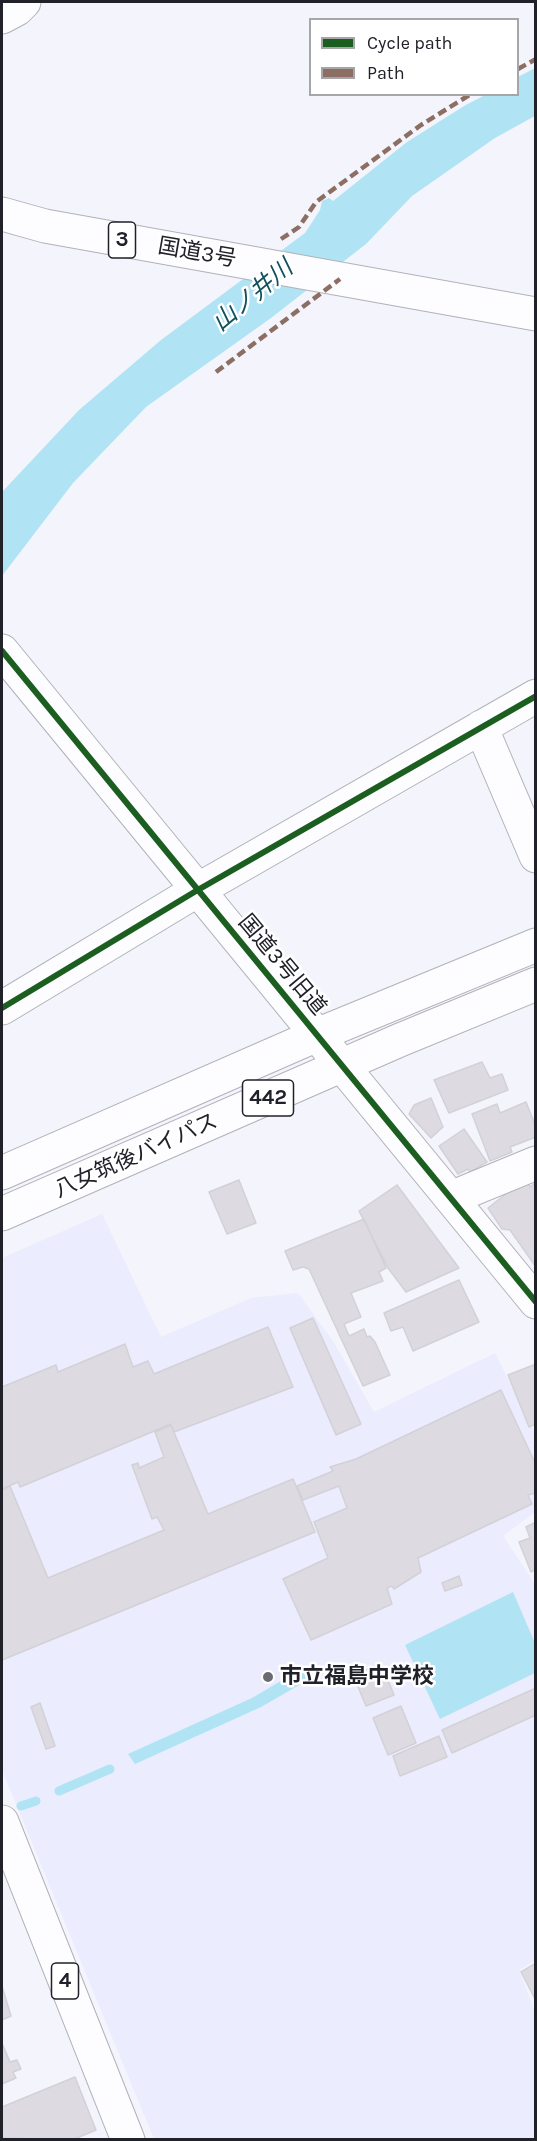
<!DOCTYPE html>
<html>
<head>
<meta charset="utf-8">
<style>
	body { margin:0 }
	#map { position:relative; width:537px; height:2141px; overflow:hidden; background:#f4f4fc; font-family:Karla,sans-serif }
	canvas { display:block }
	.frame { position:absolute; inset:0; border:3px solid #21212a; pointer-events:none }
	.legend { position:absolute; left:309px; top:18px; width:210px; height:78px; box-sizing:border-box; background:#fff; border:2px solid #a6a6aa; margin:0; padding:8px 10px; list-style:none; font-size:18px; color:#21212a }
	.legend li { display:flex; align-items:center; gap:12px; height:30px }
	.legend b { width:30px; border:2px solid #a6a6aa }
</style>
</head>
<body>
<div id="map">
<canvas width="537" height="2141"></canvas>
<div class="frame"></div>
<ul class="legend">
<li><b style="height:8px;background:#1b5e20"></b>Cycle path</li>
<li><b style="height:8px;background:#8d6e63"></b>Path</li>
</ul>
</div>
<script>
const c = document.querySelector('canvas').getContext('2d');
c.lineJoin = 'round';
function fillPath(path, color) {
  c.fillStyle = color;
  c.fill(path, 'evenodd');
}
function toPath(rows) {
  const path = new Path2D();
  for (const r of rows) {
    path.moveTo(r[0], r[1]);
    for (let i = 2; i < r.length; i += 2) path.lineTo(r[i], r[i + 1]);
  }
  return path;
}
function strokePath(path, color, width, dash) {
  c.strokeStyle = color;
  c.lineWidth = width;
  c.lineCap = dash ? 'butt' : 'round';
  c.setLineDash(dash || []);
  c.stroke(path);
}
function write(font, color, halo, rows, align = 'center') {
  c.font = font + ' Karla,"Noto Sans JP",sans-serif';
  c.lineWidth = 5;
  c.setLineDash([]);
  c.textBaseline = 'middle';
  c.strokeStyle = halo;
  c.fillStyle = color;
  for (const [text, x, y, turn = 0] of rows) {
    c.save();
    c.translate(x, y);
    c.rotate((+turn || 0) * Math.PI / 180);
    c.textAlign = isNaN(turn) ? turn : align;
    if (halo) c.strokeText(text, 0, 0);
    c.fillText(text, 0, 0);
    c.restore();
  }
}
fillPath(toPath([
	[102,1214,161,1337,251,1298,298,1293,333,1341,374,1412,495,1353,535,1433,535,1512,503,1536,535,1584,536,1960,519,1970,535,2012,535,2139,154,2139,2,1770,2,1258]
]), '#ebecfd');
fillPath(toPath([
	[535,68,535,116,495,138,412,196,366,244,271,318,146,407,73,483,2,576,2,492,79,410,161,340,305,233,320,210,322,201,329,198,333,201,407,142,464,106,485,95,518,94,518,77],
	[513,1592,535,1643,535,1673,440,1719,405,1645],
	[301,1669,308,1680,261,1707,135,1764,128,1754,252,1698]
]), '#b0e4f4');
strokePath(toPath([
	[59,1791,110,1769],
	[21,1806,36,1801]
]), '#b0e4f4', 9);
const building = toPath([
	[482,1062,490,1078,502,1074,508,1090,449,1113,434,1080,482,1062],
	[431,1098,443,1127,431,1138,409,1114,414,1105,431,1098],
	[526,1102,536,1127,536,1137,510,1147,512,1152,490,1161,472,1114,497,1104,500,1113,526,1102],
	[464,1129,487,1162,470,1172,468,1169,458,1174,439,1146,464,1129],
	[526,1178,530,1187,536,1182,536,1267,510,1230,502,1229,488,1208,526,1178],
	[239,1180,256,1223,227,1234,209,1192,239,1180],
	[397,1185,459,1268,406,1292,388,1268,359,1211,397,1185],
	[364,1219,386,1268,379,1272,383,1281,351,1293,361,1317,344,1324,349,1336,364,1329,367,1337,370,1336,375,1342,390,1375,363,1386,309,1269,303,1267,293,1270,285,1251,364,1219],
	[459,1280,479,1322,413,1351,403,1327,391,1331,384,1313,459,1280],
	[313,1318,361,1424,336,1435,290,1328,313,1318],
	[268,1327,293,1387,174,1432,171,1424,20,1487,18,1482,2,1489,2,1387,56,1365,58,1372,125,1344,133,1367,148,1361,154,1374,268,1327],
	[536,1364,536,1424,529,1427,508,1375,536,1364],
	[501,1390,536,1465,536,1493,528,1495,532,1504,418,1558,421,1572,394,1589,392,1586,387,1588,392,1604,311,1640,283,1579,328,1558,314,1522,347,1508,339,1486,303,1500,297,1486,333,1471,330,1467,356,1459,501,1390],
	[171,1425,208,1514,293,1479,315,1532,2,1660,2,1490,10,1486,48,1578,164,1530,157,1517,152,1519,132,1465,138,1463,139,1468,164,1457,155,1432,171,1425],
	[536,1522,536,1569,531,1572,519,1542,530,1538,526,1527,536,1522],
	[459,1576,462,1585,445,1591,442,1583,459,1576],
	[381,1663,394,1695,366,1706,353,1675,381,1663],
	[536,1688,536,1715,452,1753,442,1730,536,1688],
	[40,1703,55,1746,46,1749,31,1707,40,1703],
	[401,1706,416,1743,388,1755,373,1718,401,1706],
	[439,1736,447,1757,400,1776,393,1756,439,1736],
	[536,1963,536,2001,521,1972,536,1963],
	[2,1986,11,2016,2,2020,2,1986],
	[2,2043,10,2062,17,2060,21,2069,13,2072,16,2078,2,2084,2,2043],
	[75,2077,96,2130,72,2140,2,2138,2,2107,75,2077]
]);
fillPath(building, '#dddae1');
strokePath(building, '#d3d1d8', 1.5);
const minor = toPath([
	[2,17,17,9,24,2],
	[2,651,536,1302],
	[481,727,536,856],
	[2,1008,196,891,536,696],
	[451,1198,536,1163]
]);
const major = toPath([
	[2,1822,128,2140]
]);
const highway = toPath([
	[2,214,45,226,536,314],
	[2,1173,317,1035,536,945],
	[2,1214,400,1040,536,984]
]);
strokePath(minor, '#b1b1b9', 35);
strokePath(major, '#b1b1b9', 35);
strokePath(highway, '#b1b1b9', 35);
strokePath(minor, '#fdfdff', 33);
strokePath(major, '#fdfdff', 33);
strokePath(highway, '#fdfdff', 33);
strokePath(toPath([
	[518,69,536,59],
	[281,239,299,227,316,202,421,125,471,94],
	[216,372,340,279]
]), '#8d6e63', 4.5, [9, 4.5]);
strokePath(toPath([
	[2,651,536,1302],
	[2,1008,196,891,536,696]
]), '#1b5e20', 6);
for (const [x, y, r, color] of [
	[268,1677,6,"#6b6b74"]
]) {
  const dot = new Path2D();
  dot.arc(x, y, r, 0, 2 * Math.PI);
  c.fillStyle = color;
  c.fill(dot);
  strokePath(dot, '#fff', 2);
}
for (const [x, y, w] of [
	[122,240,27],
	[268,1098,51],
	[65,1981,27]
]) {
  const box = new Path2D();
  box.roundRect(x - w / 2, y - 18, w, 36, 4.5);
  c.fillStyle = '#fff';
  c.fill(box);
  strokePath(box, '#21212a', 1.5);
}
write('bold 21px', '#21212a', null, [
	["3",122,240],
	["442",268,1098],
	["4",65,1981]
]);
write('22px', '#21212a', '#fff', [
	["国道3号",197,253,10],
	["国道3号旧道",282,965,50],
	["八女筑後バイパス",136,1156,-24]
]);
write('bold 22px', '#21212a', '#fff', [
	["市立福島中学校",280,1677]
], 'left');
write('italic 24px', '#11505e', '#fff', [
	["山ノ井川",253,296,-40]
]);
</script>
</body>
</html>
